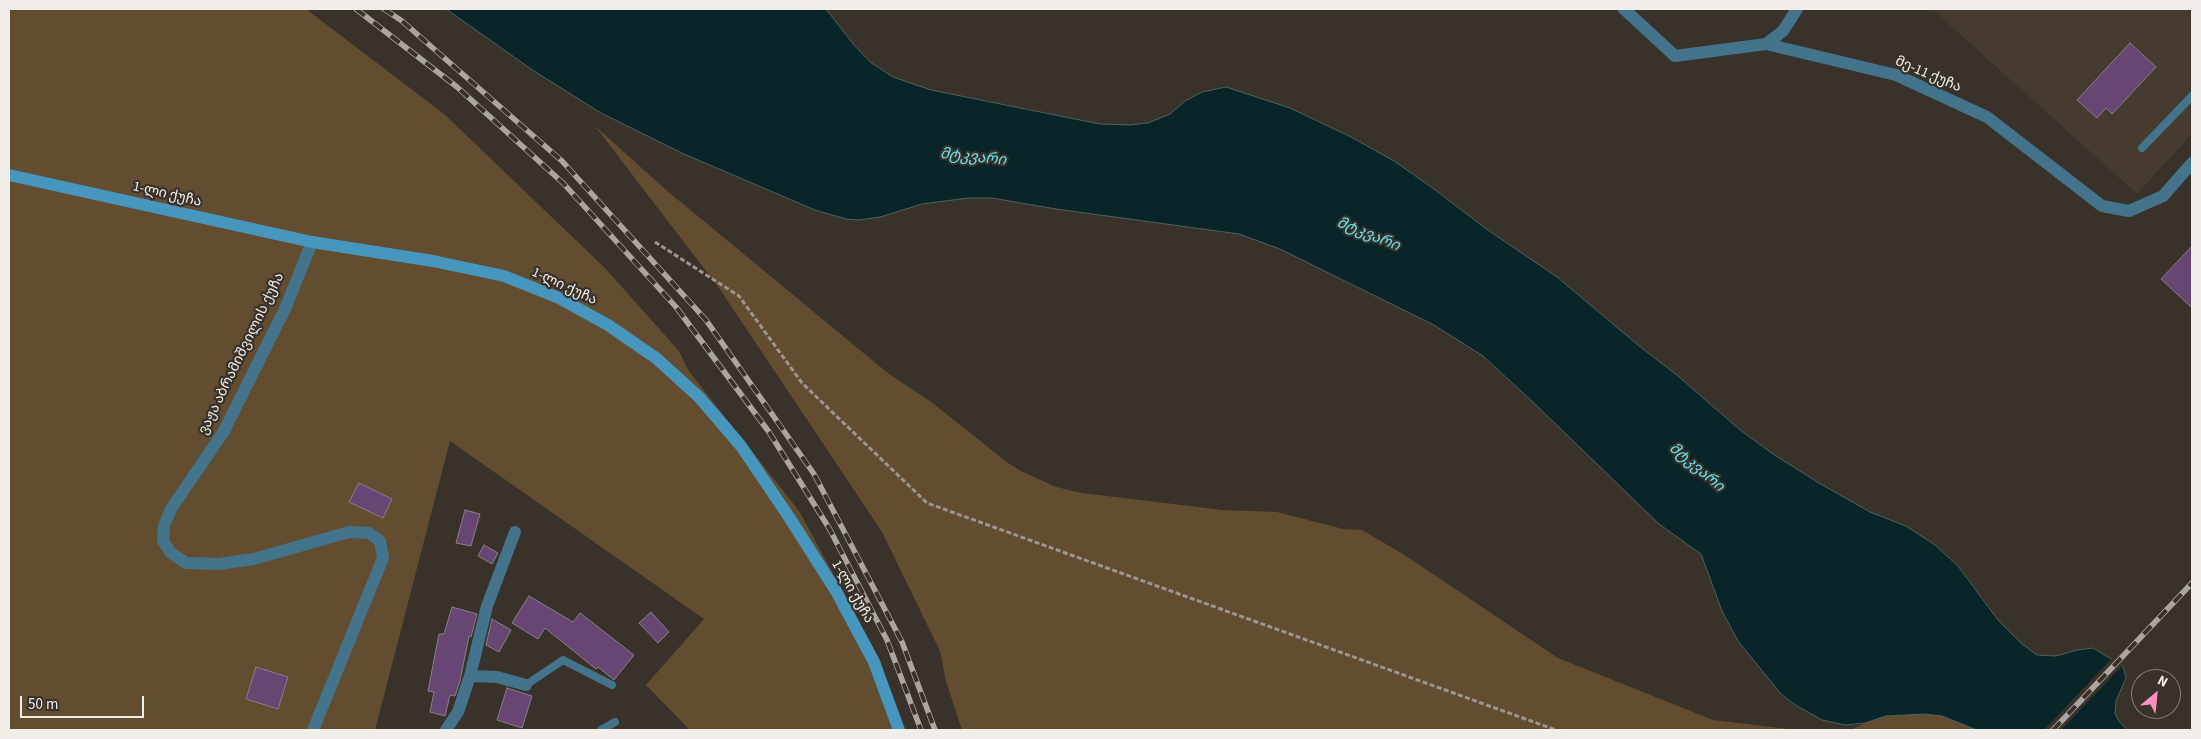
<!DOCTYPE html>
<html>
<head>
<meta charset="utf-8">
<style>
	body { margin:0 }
	#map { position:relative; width:2201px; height:739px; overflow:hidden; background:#38322a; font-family:"Source Sans 3",sans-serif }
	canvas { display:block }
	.frame { position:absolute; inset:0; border:10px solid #f1ede9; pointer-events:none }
	.north { position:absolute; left:2131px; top:669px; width:50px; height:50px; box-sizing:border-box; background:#38322a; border:1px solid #827d76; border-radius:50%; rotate:28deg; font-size:14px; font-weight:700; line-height:20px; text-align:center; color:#f1ede9 }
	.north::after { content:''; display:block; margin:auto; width:18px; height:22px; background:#fc8fc1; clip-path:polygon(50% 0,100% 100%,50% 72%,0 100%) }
	.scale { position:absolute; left:20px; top:696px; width:124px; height:22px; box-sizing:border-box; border:2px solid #f1ede9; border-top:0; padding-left:6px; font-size:15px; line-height:18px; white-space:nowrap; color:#f1ede9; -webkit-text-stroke:4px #38322a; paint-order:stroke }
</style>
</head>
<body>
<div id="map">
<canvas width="2201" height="739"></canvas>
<div class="frame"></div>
<div class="north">N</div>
<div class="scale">50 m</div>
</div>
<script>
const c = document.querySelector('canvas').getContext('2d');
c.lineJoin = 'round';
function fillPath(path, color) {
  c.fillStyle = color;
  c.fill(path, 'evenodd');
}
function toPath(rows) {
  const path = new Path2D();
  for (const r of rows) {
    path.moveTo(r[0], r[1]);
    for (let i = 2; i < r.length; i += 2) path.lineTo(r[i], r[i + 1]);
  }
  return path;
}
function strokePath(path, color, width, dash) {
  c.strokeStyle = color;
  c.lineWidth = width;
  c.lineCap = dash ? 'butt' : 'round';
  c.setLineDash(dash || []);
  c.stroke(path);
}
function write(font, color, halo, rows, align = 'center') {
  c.font = font + ' "Source Sans 3","Noto Sans Georgian",sans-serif';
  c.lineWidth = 4.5;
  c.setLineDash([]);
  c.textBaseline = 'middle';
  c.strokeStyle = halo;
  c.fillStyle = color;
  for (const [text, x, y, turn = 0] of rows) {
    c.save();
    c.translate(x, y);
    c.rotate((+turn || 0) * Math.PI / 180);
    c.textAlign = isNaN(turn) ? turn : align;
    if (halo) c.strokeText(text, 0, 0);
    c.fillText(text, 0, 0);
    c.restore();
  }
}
fillPath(toPath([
	[1932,9,2192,9,2192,134,2137,194]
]), '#453b2e');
fillPath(toPath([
	[9,9,306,9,444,114,605,268,679,351,688,370,799,511,880,660,902,730,690,730,646,685,704,619,450,441,375,730,9,730],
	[595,126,665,189,889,374,930,401,1008,463,1021,471,1056,487,1082,493,1223,510,1277,512,1343,529,1362,530,1403,554,1558,658,1713,720,1797,730,962,730,946,681,940,651,882,532,719,288],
	[1924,714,1942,716,1977,730,1851,730,1865,723,1886,716]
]), '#634d31');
const water = toPath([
	[446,9,826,9,854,45,870,62,893,77,931,90,1100,124,1130,125,1148,123,1170,114,1185,101,1202,92,1226,87,1290,108,1351,137,1394,161,1434,189,1485,228,1557,277,1638,345,1678,376,1739,429,1773,454,1819,483,1870,512,1906,526,1935,545,1958,566,1998,620,2022,644,2037,655,2056,656,2077,650,2093,648,2123,666,2126,678,2116,701,2115,713,2118,720,2127,730,1977,730,1942,716,1924,714,1886,716,1865,723,1845,725,1822,720,1794,704,1781,694,1738,641,1722,611,1701,554,1659,524,1536,405,1483,356,1434,325,1280,249,1239,234,1056,209,992,198,968,198,922,204,880,217,859,220,846,219,815,210,684,154,601,113,534,71,446,9]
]);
fillPath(water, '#092527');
strokePath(water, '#4f6161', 1);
fillPath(toPath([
	[2114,656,2124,664,2061,730,2044,730]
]), '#38322a');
const building = toPath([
	[2130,43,2156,67,2112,114,2106,108,2097,118,2077,100,2130,43],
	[2192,246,2192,308,2161,279,2192,246],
	[359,483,392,499,383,518,349,502,359,483],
	[465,510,480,514,471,546,456,543,465,510],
	[484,545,498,553,492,564,478,556,484,545],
	[529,596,573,622,580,613,634,655,614,680,598,667,596,669,545,628,538,639,512,623,529,596],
	[452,607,477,614,471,637,469,636,460,681,455,696,450,695,445,716,430,712,434,692,428,691,439,634,444,634,452,607],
	[651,612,669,632,658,643,639,623,651,612],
	[492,619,511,630,499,652,486,645,492,619],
	[256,667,288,677,278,709,246,699,256,667],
	[507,688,532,696,522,728,497,720,507,688]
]);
fillPath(building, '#684674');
strokePath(building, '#878089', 1);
strokePath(toPath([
	[655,242,739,296,802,383,927,503,1556,730]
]), '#9b9690', 3, [5, 2.5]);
strokePath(toPath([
	[2142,148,2192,96],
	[526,685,563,660,612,685],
	[601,730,615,722]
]), '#44738c', 8);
strokePath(toPath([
	[1624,9,1675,56,1766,44,1896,75,1987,117,2102,206,2129,211,2163,196,2192,163],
	[1766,44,1783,31,1797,9],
	[470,676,497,677,526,685],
	[446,730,458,712,470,676,487,606,515,532]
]), '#44738c', 12);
strokePath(toPath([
	[312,242,285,309,224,431,171,509,164,526,163,541,171,553,186,563,218,564,254,559,349,532,369,533,380,541,383,558,313,730]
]), '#44738c', 12);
strokePath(toPath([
	[9,175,312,242,433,261,504,276,559,298,608,325,656,358,699,397,741,446,789,517,836,591,874,662,899,730]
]), '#4796be', 12);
const rail = toPath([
	[356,9,457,87,563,183,676,307,769,432,829,528,887,640,921,730],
	[384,9,402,21,562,161,706,320,814,474,902,642,935,730],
	[2053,730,2192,583]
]);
strokePath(rail, '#aba6a1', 5.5);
strokePath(rail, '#38322a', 4, [11]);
write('14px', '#f1ede9', '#38322a', [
	["მე-11 ქუჩა",1928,75,23],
	["1-ლი ქუჩა",167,195,13],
	["1-ლი ქუჩა",564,287,25],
	["ვაჟა აბრამიშვილის ქუჩა",242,354,-64],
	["1-ლი ქუჩა",852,592,60]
]);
write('italic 15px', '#63e4ee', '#38322a', [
	["მტკვარი",973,158,6],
	["მტკვარი",1368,235,22],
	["მტკვარი",1696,468,40]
]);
</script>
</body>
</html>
